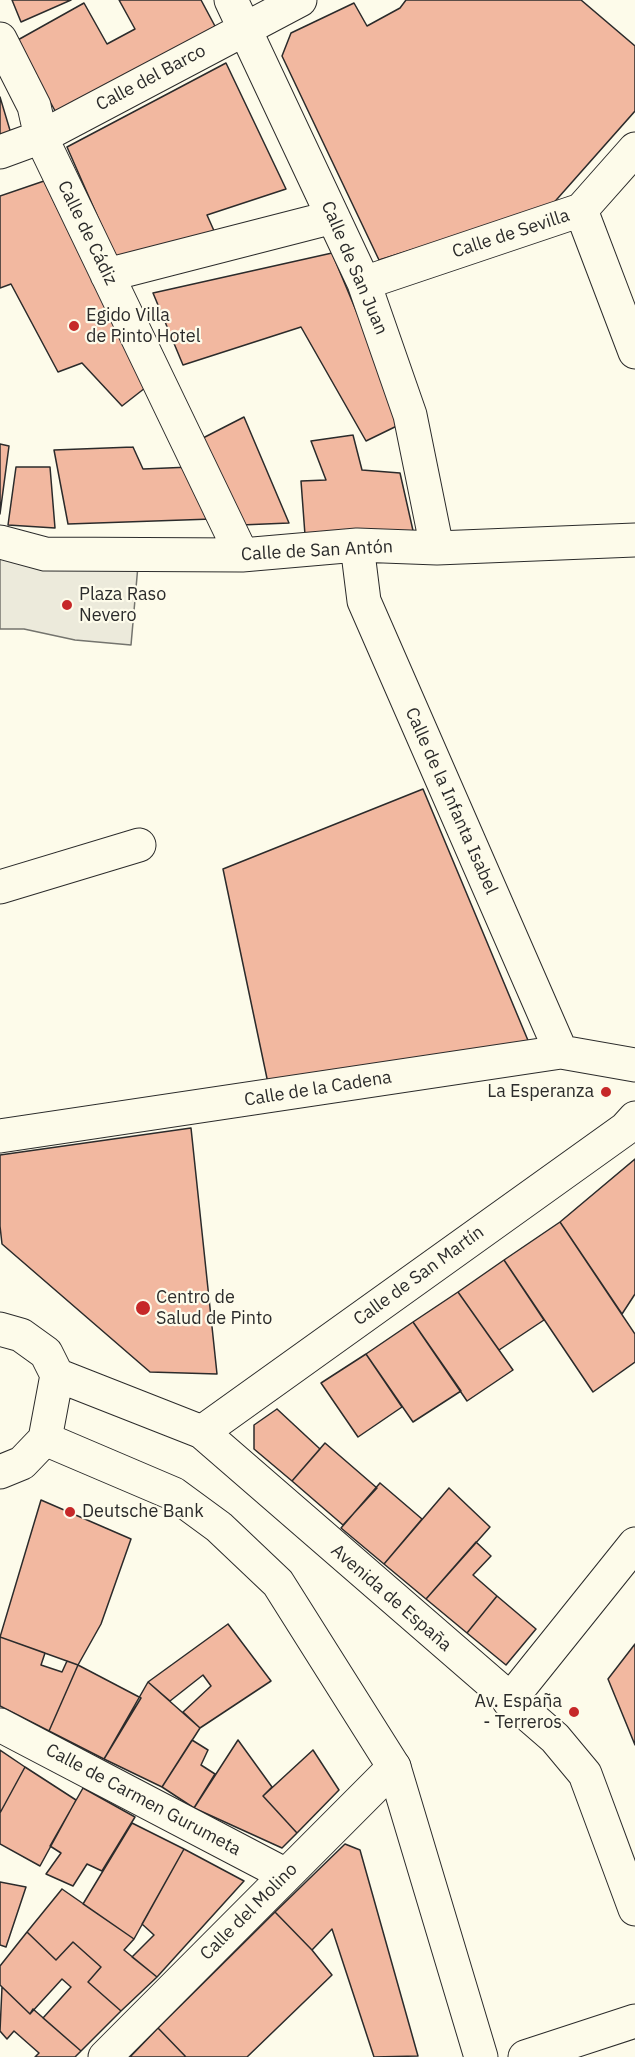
<!DOCTYPE html>
<html>
<head>
<meta charset="utf-8">
<style>
	body { margin:0 }
	canvas { display:block; background:#fdfbea }
</style>
</head>
<body>
<canvas width="635" height="2057"></canvas>
<script>
const c = document.querySelector('canvas').getContext('2d');
c.lineJoin = 'round';
function fillPath(path, color) {
  c.fillStyle = color;
  c.fill(path, 'evenodd');
}
function toPath(rows) {
  const path = new Path2D();
  for (const r of rows) {
    path.moveTo(r[0], r[1]);
    for (let i = 2; i < r.length; i += 2) path.lineTo(r[i], r[i + 1]);
  }
  return path;
}
function strokePath(path, color, width, dash) {
  c.strokeStyle = color;
  c.lineWidth = width;
  c.lineCap = dash ? 'butt' : 'round';
  c.setLineDash(dash || []);
  c.stroke(path);
}
function write(font, color, halo, rows, align = 'center') {
  c.font = font + ' "IBM Plex Sans",sans-serif';
  c.lineWidth = 4.5;
  c.setLineDash([]);
  c.textBaseline = 'middle';
  c.strokeStyle = halo;
  c.fillStyle = color;
  for (const [text, x, y, turn = 0] of rows) {
    c.save();
    c.translate(x, y);
    c.rotate((+turn || 0) * Math.PI / 180);
    c.textAlign = isNaN(turn) ? turn : align;
    if (halo) c.strokeText(text, 0, 0);
    c.fillText(text, 0, 0);
    c.restore();
  }
}
const parking = toPath([
	[0,542,139,554,131,645,75,640,24,629,0,629,0,542]
]);
fillPath(parking, '#eceadb');
strokePath(parking, '#74746e', 1.5);
const building = toPath([
	[12,0,71,0,21,22,12,0],
	[119,0,201,0,216,28,58,116,16,41,84,3,107,44,135,29,119,0],
	[406,0,581,0,635,46,635,111,550,207,379,260,282,56,291,33,354,3,367,26,400,8,406,0],
	[226,63,286,189,207,215,215,233,118,263,67,147,226,63],
	[0,97,12,137,0,141,0,97],
	[44,181,145,388,122,406,82,363,58,372,11,284,0,288,0,196,44,181],
	[332,253,403,423,366,441,301,327,183,365,153,293,332,253],
	[244,417,289,523,241,525,203,438,244,417],
	[353,435,362,470,400,473,414,535,305,535,301,481,326,480,311,441,353,435],
	[0,444,9,446,0,514,0,444],
	[133,447,143,469,191,467,212,519,68,524,54,450,133,447],
	[16,467,50,467,55,528,8,525,16,467],
	[423,789,532,1050,269,1088,223,869,423,789],
	[191,1128,217,1374,150,1372,2,1244,0,1226,0,1155,191,1128],
	[635,1159,635,1294,622,1314,560,1222,635,1159],
	[560,1222,635,1334,635,1362,593,1392,504,1260,560,1222],
	[504,1260,544,1320,499,1350,458,1292,504,1260],
	[458,1292,513,1370,467,1401,413,1322,458,1292],
	[413,1322,461,1391,413,1422,366,1354,413,1322],
	[366,1354,402,1407,358,1437,321,1383,366,1354],
	[277,1409,320,1449,292,1481,254,1449,254,1425,277,1409],
	[325,1443,377,1488,343,1525,292,1481,325,1443],
	[380,1483,422,1519,384,1564,341,1528,380,1483],
	[449,1488,490,1527,426,1599,384,1564,449,1488],
	[41,1500,131,1539,101,1624,78,1665,0,1637,41,1500],
	[476,1542,491,1556,473,1575,497,1596,467,1633,426,1599,476,1542],
	[497,1596,536,1629,506,1665,467,1633,497,1596],
	[228,1624,271,1681,200,1728,183,1712,211,1686,203,1675,170,1701,148,1682,228,1624],
	[0,1637,45,1653,41,1665,62,1672,67,1661,78,1665,49,1731,0,1706,0,1637],
	[635,1644,635,1745,608,1679,635,1644],
	[78,1665,141,1698,104,1759,49,1731,78,1665],
	[148,1682,200,1728,162,1787,104,1759,148,1682],
	[192,1740,208,1750,201,1765,215,1774,194,1808,162,1787,192,1740],
	[238,1740,272,1787,263,1796,297,1833,282,1848,194,1808,238,1740],
	[0,1750,25,1767,0,1813,0,1750],
	[313,1750,339,1790,297,1833,263,1796,313,1750],
	[25,1767,76,1800,40,1866,0,1844,0,1813,25,1767],
	[83,1788,135,1817,102,1871,87,1864,73,1886,46,1874,61,1853,50,1846,83,1788],
	[132,1823,184,1849,134,1939,83,1904,132,1823],
	[345,1844,360,1850,418,2056,374,2057,332,1929,312,1950,275,1912,345,1844],
	[184,1849,244,1881,157,1977,132,1957,154,1935,142,1924,184,1849],
	[0,1882,26,1887,6,1947,0,1945,0,1882],
	[62,1889,134,1939,124,1950,157,1977,121,2011,88,1982,101,1967,73,1942,56,1960,27,1932,62,1889],
	[275,1912,312,1950,332,1975,247,2057,186,2057,158,2028,275,1912],
	[27,1932,56,1960,73,1942,101,1967,88,1982,121,2011,81,2051,43,2018,71,1987,62,1979,30,2014,0,1985,0,1966,27,1932],
	[2,1987,30,2014,33,2009,81,2051,75,2057,35,2057,39,2053,14,2031,7,2039,0,2031,2,1987],
	[158,2028,186,2057,130,2057,158,2028]
]);
fillPath(building, '#f2b8a0');
strokePath(building, '#2b2b2b', 1.5);
const street = toPath([
	[231,0,364,283,410,415,437,548],
	[0,39,34,106,41,137,242,555],
	[0,152,41,137,300,0],
	[581,210,635,352],
	[107,275,333,217],
	[364,283,581,210,635,149],
	[0,542,45,554,242,555,357,545,437,548,635,540],
	[357,545,364,601,561,1052],
	[0,887,139,845],
	[0,1136,561,1052,635,1065],
	[202,1432,625,1129,635,1118],
	[509,1701,635,1544],
	[0,1725,286,1875],
	[105,2057,394,1767],
	[525,2057,635,2021]
]);
const secondary = toPath([
	[0,1329,21,1335,46,1353,57,1375,45,1439,22,1463,0,1472],
	[57,1375,202,1432,555,1738,585,1774,635,1909],
	[45,1439,174,1494,219,1527,278,1583,394,1767,481,2057]
]);
strokePath(street, '#2b2b2b', 35);
strokePath(secondary, '#2b2b2b', 35);
strokePath(street, '#fdfbea', 33);
strokePath(secondary, '#fdfbea', 33);
for (const [x, y, r, color] of [
	[74,326,6,"#c62828"],
	[67,605,6,"#c62828"],
	[606,1092,6,"#c62828"],
	[143,1308,8,"#c62828"],
	[70,1512,6,"#c62828"],
	[574,1712,6,"#c62828"]
]) {
  const dot = new Path2D();
  dot.arc(x, y, r, 0, 2 * Math.PI);
  c.fillStyle = color;
  c.fill(dot);
  strokePath(dot, '#fdfbea', 2);
}
write('18px', '#2b2b2b', '#fdfbea', [
	["Calle del Barco",151,78,-28],
	["Calle de Cádiz",87,233,64],
	["Calle de Sevilla",511,234,-18],
	["Calle de San Juan",354,268,67],
	["Calle de San Antón",317,551,-3],
	["Calle de la Infanta Isabel",451,801,66],
	["Calle de la Cadena",318,1089,-9],
	["Calle de San Martín",419,1276,-36],
	["Avenida de España",391,1598,41],
	["Calle de Carmen Gurumeta",143,1800,28],
	["Calle del Molino",249,1912,-45]
]);
write('18px', '#2b2b2b', '#fdfbea', [
	["Egido Villa",86,316],
	["de Pinto Hotel",86,337],
	["Plaza Raso",79,595],
	["Nevero",79,616],
	["La Esperanza",594,1092,"right"],
	["Centro de",156,1298],
	["Salud de Pinto",156,1319],
	["Deutsche Bank",82,1512],
	["Av. España",562,1702,"right"],
	["- Terreros",562,1723,"right"]
], 'left');
</script>
</body>
</html>
